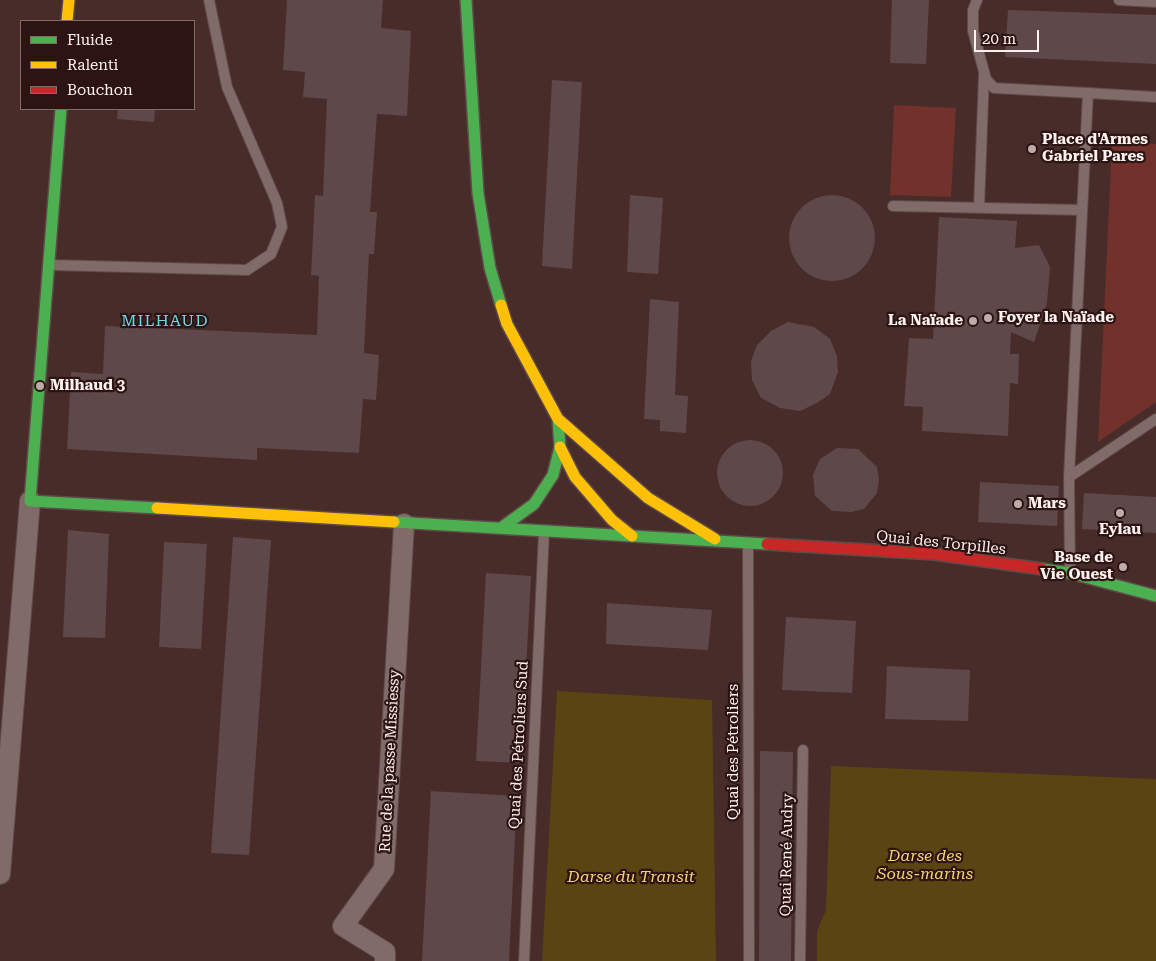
<!DOCTYPE html>
<html>
<head>
<meta charset="utf-8">
<style>
	body { margin:0 }
	#map { position:relative; width:1156px; height:961px; overflow:hidden; background:#472c2a; font-family:"Roboto Serif",serif }
	canvas { display:block }
	.legend { position:absolute; left:20px; top:20px; width:175px; height:90px; box-sizing:border-box; background:#2b1412; border:1px solid #806c6a; margin:0; padding:6px 9px; list-style:none; font-size:15px; color:#fff1ef }
	.legend li { display:flex; align-items:center; gap:10px; height:25px }
	.legend b { width:25px; border:1px solid #806c6a }
	.scale { position:absolute; left:974px; top:30px; width:65px; height:22px; box-sizing:border-box; border:2px solid #fff1ef; border-top:0; padding-left:6px; font-size:15px; line-height:18px; white-space:nowrap; color:#fff1ef; -webkit-text-stroke:4px #2b1412; paint-order:stroke }
</style>
</head>
<body>
<div id="map">
<canvas width="1156" height="961"></canvas>
<ul class="legend">
<li><b style="height:6px;background:#4caf50"></b>Fluide</li>
<li><b style="height:6px;background:#ffc107"></b>Ralenti</li>
<li><b style="height:6px;background:#c62828"></b>Bouchon</li>
</ul>
<div class="scale">20 m</div>
</div>
<script>
const c = document.querySelector('canvas').getContext('2d');
c.lineJoin = 'round';
function fillPath(path, color) {
  c.fillStyle = color;
  c.fill(path, 'evenodd');
}
function toPath(rows) {
  const path = new Path2D();
  for (const r of rows) {
    if (r.length === 3) {
      path.moveTo(r[0] + r[2], r[1]);
      path.arc(r[0], r[1], r[2], 0, 2 * Math.PI);
      continue;
    }
    path.moveTo(r[0], r[1]);
    for (let i = 2; i < r.length; i += 2) path.lineTo(r[i], r[i + 1]);
  }
  return path;
}
function strokePath(path, color, width, dash) {
  c.strokeStyle = color;
  c.lineWidth = width;
  c.lineCap = dash ? 'butt' : 'round';
  c.setLineDash(dash || []);
  c.stroke(path);
}
function write(font, color, halo, rows, align = 'center') {
  c.font = font + ' "Roboto Serif",serif';
  c.lineWidth = 4.5;
  c.setLineDash([]);
  c.textBaseline = 'middle';
  c.strokeStyle = halo;
  c.fillStyle = color;
  for (const [text, x, y, turn = 0] of rows) {
    c.save();
    c.translate(x, y);
    c.rotate((+turn || 0) * Math.PI / 180);
    c.textAlign = isNaN(turn) ? turn : align;
    if (halo) c.strokeText(text, 0, 0);
    c.fillText(text, 0, 0);
    c.restore();
  }
}
fillPath(toPath([
	[894,105,956,108,951,197,890,195],
	[1112,142,1156,144,1156,402,1098,442]
]), '#72312b');
fillPath(toPath([
	[557,691,712,700,716,961,542,961],
	[831,766,1156,779,1156,961,817,961,817,931,826,910]
]), '#5a4512');
fillPath(toPath([
	[287,0,383,0,381,28,411,31,407,116,377,114,370,212,377,212,374,254,369,254,364,353,379,355,376,400,363,399,359,453,257,448,257,460,67,449,71,372,103,374,105,326,317,335,319,276,311,275,315,195,323,196,327,99,303,97,305,72,283,70],
	[892,0,929,0,926,64,890,63],
	[1008,10,1156,15,1156,64,1005,57],
	[552,80,582,82,572,269,542,266],
	[118,109,155,109,154,122,117,119],
	[832,238,43],
	[630,195,663,198,658,274,627,272],
	[939,217,1017,221,1015,248,1039,245,1050,267,1047,303,1034,342,1011,332,1010,354,1019,354,1018,384,1010,383,1008,436,922,431,923,407,904,406,909,338,933,339],
	[650,299,679,302,675,395,688,396,686,433,660,431,660,420,644,419],
	[788,322,814,327,830,339,837,356,838,372,830,394,817,403,800,411,780,408,761,398,752,380,751,361,757,345,771,331],
	[750,473,33],
	[837,448,858,449,877,467,879,480,877,493,864,509,851,512,832,511,815,496,813,475,820,459],
	[980,482,1059,486,1057,526,978,522],
	[1084,493,1156,497,1156,533,1082,529],
	[68,530,109,534,105,638,63,637],
	[233,537,271,540,249,855,211,853],
	[164,542,207,544,201,649,159,647],
	[486,573,531,576,521,763,476,761],
	[607,603,712,610,708,650,606,644],
	[786,617,856,621,852,693,782,690],
	[887,666,970,670,968,721,885,719],
	[760,751,793,752,791,961,759,961],
	[431,791,517,796,509,961,422,961]
]), '#5f4849');
const lane = toPath([
	[977,0,973,10,973,31,986,79,994,88,1088,93],
	[1119,0,1156,2],
	[893,206,1082,210],
	[979,208,984,74],
	[50,265,247,270,271,254,282,227,277,203,227,87,209,0],
	[1069,477,1156,419],
	[748,545,749,961],
	[1070,572,1069,477,1088,93,1156,97],
	[524,961,544,532],
	[800,961,803,750]
]);
const street = toPath([
	[0,874,30,501],
	[385,961,385,952,343,926,384,869,404,524]
]);
const fast = toPath([
	[466,0,478,193,490,268,501,305],
	[61,109,30,501,157,508],
	[394,522,767,544],
	[501,528,534,504,553,475,560,447,558,419],
	[1042,569,1070,573,1156,596]
]);
const slow = toPath([
	[67,21,69,0],
	[501,305,507,324,558,419,648,498,715,539],
	[560,447,575,477,612,520,632,536],
	[157,508,394,522]
]);
const jam = toPath([
	[767,544,934,554,1042,569]
]);
strokePath(lane, '#5e4a49', 12);
strokePath(street, '#5e4a49', 22);
strokePath(fast, '#5e4a49', 14);
strokePath(slow, '#5e4a49', 14);
strokePath(jam, '#5e4a49', 14);
strokePath(lane, '#806b68', 10);
strokePath(street, '#806b68', 20);
strokePath(fast, '#4caf50', 11);
strokePath(slow, '#ffc107', 11);
strokePath(jam, '#c62828', 11);
for (const [x, y, r, color] of [
	[1032,149,5,"#bfacaa"],
	[988,318,5,"#bfacaa"],
	[973,321,5,"#bfacaa"],
	[40,386,5,"#bfacaa"],
	[1018,504,5,"#bfacaa"],
	[1120,513,5,"#bfacaa"],
	[1123,567,5,"#bfacaa"]
]) {
  const dot = new Path2D();
  dot.arc(x, y, r, 0, 2 * Math.PI);
  c.fillStyle = color;
  c.fill(dot);
  strokePath(dot, '#2b1412', 2);
}
write('bold 15px', '#fff1ef', '#2b1412', [
	["Place d'Armes",1042,140],
	["Gabriel Pares",1042,157],
	["Foyer la Naïade",998,318],
	["La Naïade",963,321,"right"],
	["Milhaud 3",50,386],
	["Mars",1028,504],
	["Eylau",1120,530,"center"],
	["Base de",1113,558,"right"],
	["Vie Ouest",1113,575,"right"]
], 'left');
write('15px', '#fff1ef', '#2b1412', [
	["Quai des Torpilles",941,543,6],
	["Quai des Pétroliers Sud",519,745,-87],
	["Quai des Pétroliers",734,752,-90],
	["Rue de la passe Missiessy",390,761,-87],
	["Quai René Audry",787,855,-89]
]);
c.letterSpacing = '1px';
write('16px', '#6ed8e7', '#2b1412', [
	["MILHAUD",165,321]
]);
c.letterSpacing = '0px';
write('italic 16px', '#f9d270', '#2b1412', [
	["Darse des",925,856],
	["Sous-marins",925,874],
	["Darse du Transit",631,877]
]);
</script>
</body>
</html>
